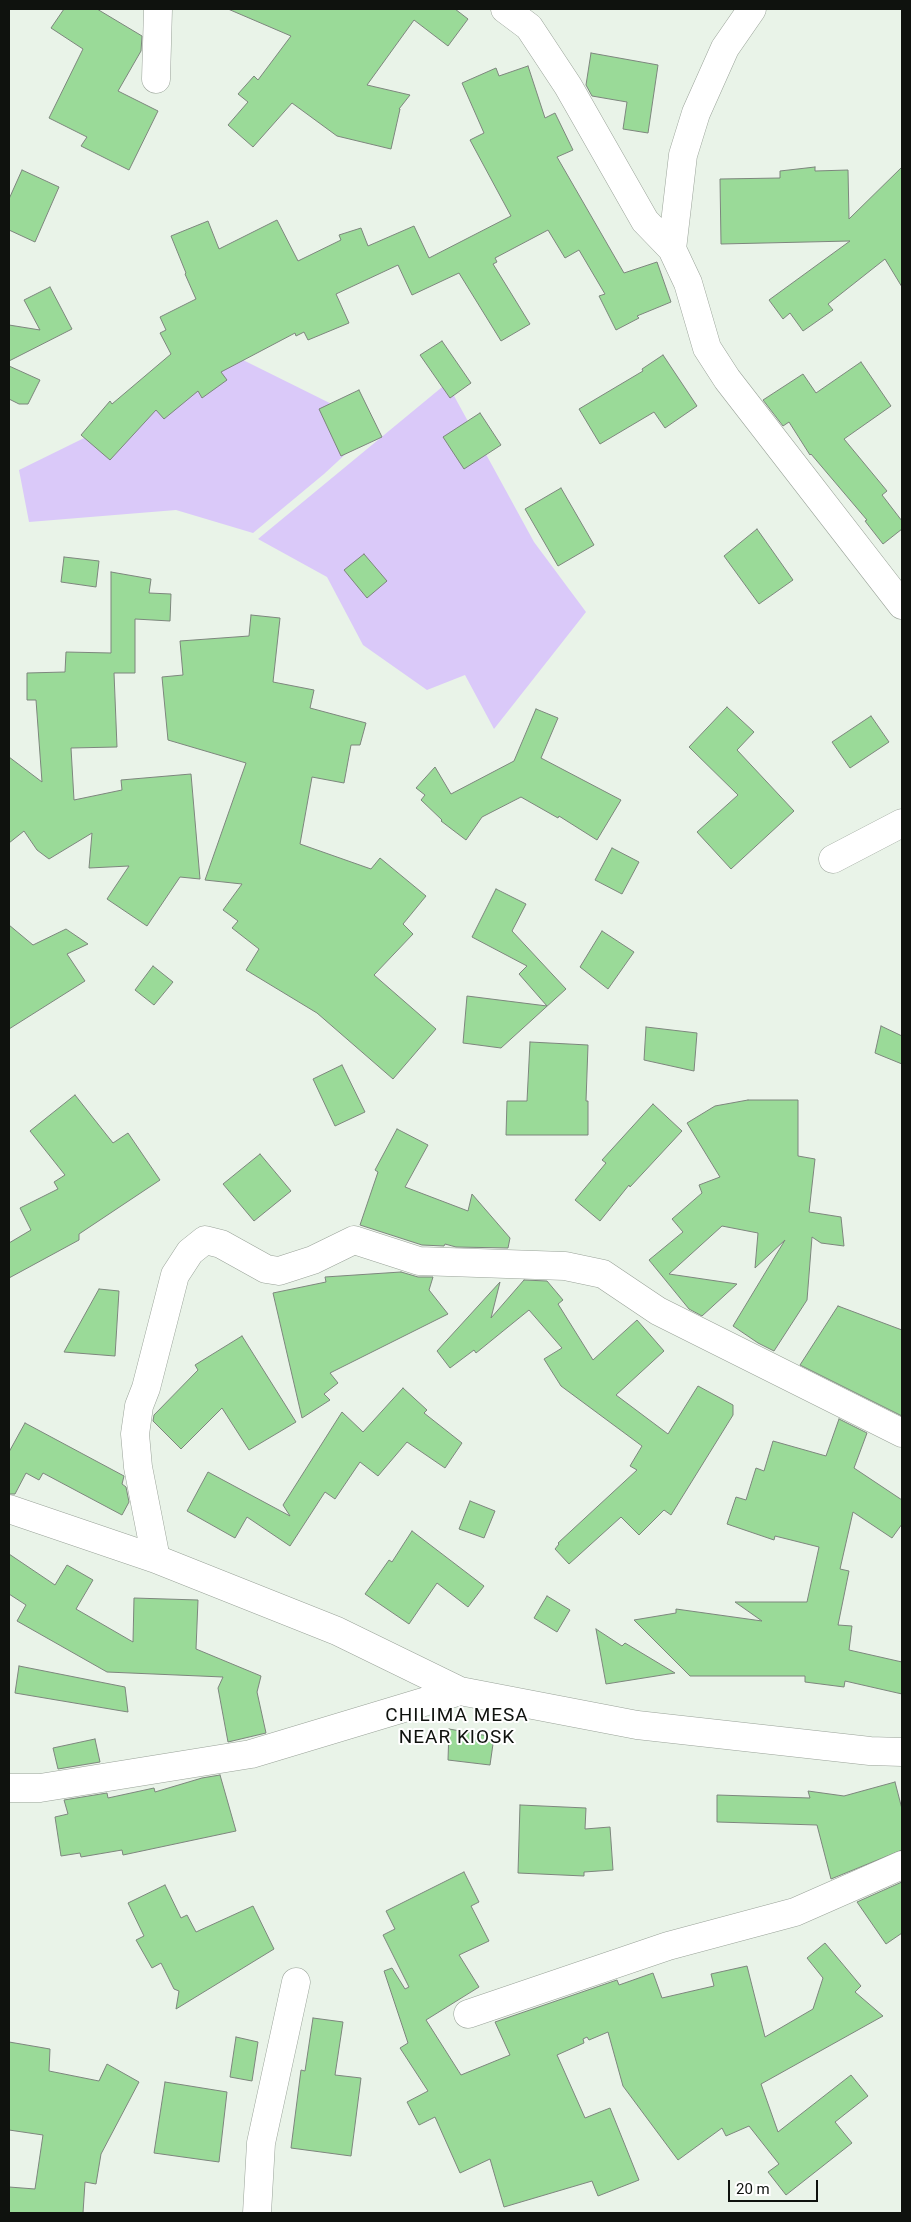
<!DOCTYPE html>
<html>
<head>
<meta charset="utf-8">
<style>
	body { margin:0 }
	#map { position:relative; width:911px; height:2222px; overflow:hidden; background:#e9f3e8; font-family:Roboto,sans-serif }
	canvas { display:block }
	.frame { position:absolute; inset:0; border:10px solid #0f120e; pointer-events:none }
	.scale { position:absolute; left:728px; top:2180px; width:90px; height:22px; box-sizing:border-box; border:2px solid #0f120e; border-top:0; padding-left:6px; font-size:15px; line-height:18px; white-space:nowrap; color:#0f120e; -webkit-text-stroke:4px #fff; paint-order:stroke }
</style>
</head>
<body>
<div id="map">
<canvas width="911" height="2222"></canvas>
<div class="frame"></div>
<div class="scale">20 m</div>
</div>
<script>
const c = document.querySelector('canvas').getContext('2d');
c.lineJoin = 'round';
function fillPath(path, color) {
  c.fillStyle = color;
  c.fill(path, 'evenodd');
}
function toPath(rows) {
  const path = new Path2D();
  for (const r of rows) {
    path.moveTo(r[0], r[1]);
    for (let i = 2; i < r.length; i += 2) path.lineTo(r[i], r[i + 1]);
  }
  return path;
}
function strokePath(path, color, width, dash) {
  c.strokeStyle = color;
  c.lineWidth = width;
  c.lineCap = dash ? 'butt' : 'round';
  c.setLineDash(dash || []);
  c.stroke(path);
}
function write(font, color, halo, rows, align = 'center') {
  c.font = font + ' Roboto,sans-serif';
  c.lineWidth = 4;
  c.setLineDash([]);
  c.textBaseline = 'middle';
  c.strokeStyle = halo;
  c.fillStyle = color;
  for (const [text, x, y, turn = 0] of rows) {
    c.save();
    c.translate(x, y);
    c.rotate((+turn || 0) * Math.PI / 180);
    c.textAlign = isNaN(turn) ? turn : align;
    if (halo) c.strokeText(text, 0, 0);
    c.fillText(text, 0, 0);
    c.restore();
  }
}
fillPath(toPath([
	[243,360,376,426,324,474,253,533,176,510,29,522,19,470],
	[447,383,534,542,586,612,494,729,465,675,427,690,363,645,327,577,258,539]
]), '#dac9f9');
const building = toPath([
	[64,9,97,9,142,36,141,51,118,91,158,111,129,170,81,146,87,137,49,118,83,49,51,28,64,9],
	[228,9,455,9,468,19,448,46,414,20,367,85,410,95,399,109,400,109,391,149,337,136,292,103,253,147,228,125,248,102,238,94,254,76,258,80,291,36,228,9],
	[591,53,658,65,648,133,623,129,627,102,592,96,586,85,591,53],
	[528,66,545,118,555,113,573,150,557,157,624,273,657,262,671,302,637,316,639,318,616,330,599,296,605,294,579,250,565,258,548,230,495,258,497,262,493,264,530,324,501,341,459,273,412,295,398,265,336,294,349,323,308,340,304,332,296,336,295,333,221,372,227,380,202,398,198,391,164,419,156,410,110,460,81,435,110,401,112,404,171,354,160,333,166,330,160,317,196,299,185,274,186,273,171,236,208,221,219,249,277,220,298,261,341,240,339,235,361,228,368,246,414,226,429,258,511,216,470,140,484,133,462,83,496,68,499,76,528,66],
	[815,167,815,171,848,170,849,219,902,167,902,287,885,259,828,304,833,310,803,331,790,313,783,319,769,300,850,241,721,244,720,179,780,178,780,171,815,167],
	[22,170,59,187,35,242,9,230,9,199,22,170],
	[50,287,72,329,9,361,9,325,40,330,24,300,50,287],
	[442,341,471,383,450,398,420,355,442,341],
	[663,355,697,406,665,428,654,412,600,444,579,409,643,371,642,369,663,355],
	[861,362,891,406,844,439,887,491,882,495,902,521,902,529,883,544,865,521,867,520,811,454,810,455,789,422,783,426,763,400,803,374,816,393,861,362],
	[9,366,40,380,28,404,19,404,9,399,9,366],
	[359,390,382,437,341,456,319,409,359,390],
	[480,413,501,445,464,469,443,437,480,413],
	[561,488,594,545,558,566,525,509,561,488],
	[757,529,793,580,759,604,724,556,757,529],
	[364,554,387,581,367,598,344,570,364,554],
	[64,557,99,561,96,587,61,582,64,557],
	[111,572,151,579,149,593,171,594,170,621,135,619,135,673,114,673,117,747,71,748,74,800,122,790,121,780,191,774,200,879,180,877,147,926,107,899,129,866,89,868,92,833,49,859,37,850,24,831,9,843,9,757,42,782,36,700,27,700,27,673,65,672,66,652,111,653,111,572],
	[251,615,280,618,273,682,314,690,310,708,366,723,360,745,351,745,344,783,312,777,300,844,371,869,380,858,426,896,403,924,413,934,374,975,436,1029,393,1079,317,1013,246,970,259,949,232,928,238,921,223,910,242,884,205,880,246,763,168,740,162,677,183,675,180,641,249,636,251,615],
	[727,707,754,732,737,750,794,811,731,869,697,832,738,795,689,747,727,707],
	[536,709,558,718,541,758,621,800,597,840,559,816,558,818,521,797,482,817,466,840,441,821,442,820,421,800,425,795,416,788,435,767,451,794,514,761,536,709],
	[871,716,889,742,850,768,832,742,871,716],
	[612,848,639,862,622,894,595,880,612,848],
	[496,889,526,904,512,931,566,989,501,1048,463,1043,467,996,547,1006,519,974,527,966,472,937,496,889],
	[9,925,33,945,66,929,88,944,67,954,85,981,9,1029,9,925],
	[602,931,634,952,608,989,580,967,602,931],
	[153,966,173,982,154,1005,135,990,153,966],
	[881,1026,902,1036,902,1064,875,1053,881,1026],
	[646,1027,697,1033,694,1071,644,1060,646,1027],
	[530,1042,588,1045,586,1101,588,1101,588,1135,506,1135,507,1101,527,1101,530,1042],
	[342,1065,365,1112,335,1126,313,1079,342,1065],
	[75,1095,113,1143,128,1133,160,1180,79,1234,79,1240,9,1278,9,1243,31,1230,20,1208,58,1189,54,1182,65,1175,30,1131,75,1095],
	[748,1100,798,1100,798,1156,815,1159,809,1212,841,1217,844,1246,821,1243,812,1237,807,1300,774,1351,758,1343,733,1326,785,1240,755,1268,758,1233,722,1226,669,1274,737,1284,702,1316,689,1309,649,1260,683,1232,672,1219,702,1193,699,1185,720,1177,687,1123,715,1106,748,1100],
	[653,1104,682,1131,630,1187,629,1185,600,1221,575,1200,606,1163,602,1160,653,1104],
	[397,1129,428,1145,405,1187,468,1211,472,1194,510,1238,508,1248,456,1247,445,1244,444,1246,422,1245,360,1225,378,1172,375,1170,397,1129],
	[260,1154,291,1191,254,1221,223,1184,260,1154],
	[401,1272,418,1277,433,1277,429,1290,448,1314,330,1373,338,1383,324,1394,330,1400,302,1418,273,1293,326,1282,325,1277,401,1272],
	[524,1280,547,1281,563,1300,558,1304,593,1360,637,1320,664,1351,616,1395,668,1434,698,1386,733,1405,733,1415,671,1515,664,1510,639,1535,621,1517,569,1564,555,1549,559,1544,558,1543,637,1470,630,1466,642,1446,561,1386,544,1359,562,1348,529,1310,476,1353,474,1350,450,1368,437,1351,500,1282,491,1318,524,1280],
	[99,1289,119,1291,115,1356,64,1352,99,1289],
	[838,1306,902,1330,902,1416,800,1365,838,1306],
	[242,1336,296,1422,249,1450,222,1408,181,1449,153,1421,154,1415,198,1370,195,1365,242,1336],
	[403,1388,427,1410,424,1413,462,1443,445,1468,407,1442,378,1476,360,1462,335,1499,325,1492,290,1546,247,1517,235,1538,187,1511,208,1472,290,1516,283,1505,342,1412,363,1432,403,1388],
	[839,1419,867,1433,854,1468,902,1500,902,1524,892,1538,853,1512,840,1569,849,1571,838,1625,852,1626,849,1650,902,1662,902,1694,845,1681,844,1687,805,1682,805,1676,690,1676,634,1620,676,1613,676,1609,762,1621,735,1602,807,1602,819,1547,775,1536,774,1540,727,1524,736,1497,746,1500,756,1468,764,1471,773,1441,826,1456,839,1419],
	[25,1423,124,1476,122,1484,126,1487,129,1502,122,1515,43,1473,39,1480,26,1473,15,1494,9,1494,9,1452,25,1423],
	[470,1501,495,1511,484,1538,459,1529,470,1501],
	[412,1531,484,1586,468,1607,437,1583,409,1624,365,1594,389,1560,392,1562,412,1531],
	[9,1554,55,1585,67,1565,93,1580,76,1609,133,1642,134,1598,198,1600,196,1649,261,1676,257,1692,266,1733,228,1742,218,1688,223,1677,107,1672,17,1621,26,1605,9,1594,9,1554],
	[547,1596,570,1610,557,1632,534,1618,547,1596],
	[596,1629,622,1646,625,1643,675,1673,606,1684,596,1629],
	[19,1666,125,1687,128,1712,15,1693,19,1666],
	[449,1729,494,1737,490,1765,448,1760,449,1729],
	[95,1739,100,1762,58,1769,53,1748,95,1739],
	[220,1775,236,1831,123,1855,122,1850,81,1857,80,1853,61,1856,55,1817,68,1814,64,1800,107,1793,108,1798,154,1788,155,1792,202,1778,220,1775],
	[895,1782,902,1809,902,1850,831,1879,817,1825,717,1822,717,1795,810,1798,808,1791,844,1796,895,1782],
	[520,1805,586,1808,585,1829,610,1827,613,1870,584,1872,584,1876,518,1873,520,1805],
	[464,1872,479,1902,471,1906,489,1941,459,1955,479,1987,426,2020,461,2075,510,2055,495,2022,617,1980,619,1985,653,1973,662,1998,714,1986,711,1974,747,1966,765,2037,813,2009,823,1978,807,1958,825,1943,861,1986,855,1992,883,2016,761,2084,778,2132,851,2075,868,2096,835,2122,852,2143,786,2195,768,2172,779,2164,749,2126,726,2136,722,2128,678,2160,623,2086,608,2032,589,2040,587,2037,583,2039,584,2043,557,2055,585,2118,610,2108,639,2180,598,2196,592,2181,504,2207,490,2159,460,2173,435,2117,419,2125,407,2102,428,2091,400,2048,408,2043,384,1971,392,1968,405,1989,409,1987,383,1935,395,1929,386,1911,464,1872],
	[902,1882,902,1933,886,1944,857,1902,902,1882],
	[165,1885,181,1918,187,1915,196,1932,253,1906,274,1949,176,2009,179,1991,174,1989,161,1963,152,1968,136,1940,144,1936,128,1903,165,1885],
	[313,2018,343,2022,335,2075,361,2078,351,2156,291,2148,301,2070,305,2071,313,2018],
	[236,2037,258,2042,252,2081,230,2077,236,2037],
	[9,2042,50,2049,49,2071,99,2081,107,2064,139,2082,101,2154,96,2184,85,2182,83,2213,9,2213,9,2187,35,2189,43,2135,9,2130,9,2042],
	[165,2082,227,2092,219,2162,154,2153,165,2082]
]);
fillPath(building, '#9ada98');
strokePath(building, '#7d867d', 1);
const minor = toPath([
	[505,9,529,27,568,86,645,221,672,249,688,283,707,348,727,379,902,605],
	[156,79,158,9],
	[672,249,683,155,696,113,725,48,752,9],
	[833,859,902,823],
	[9,1509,156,1559,337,1631,460,1691,637,1725,870,1751,902,1752],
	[156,1559,138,1467,135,1434,139,1406,146,1388,175,1275,190,1252,205,1240,221,1244,266,1269,279,1271,313,1260,354,1240,419,1261,565,1266,603,1274,658,1311,902,1433],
	[9,1788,40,1788,251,1754,460,1691],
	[468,2014,668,1946,795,1912,902,1865],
	[257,2213,261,2143,296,1982]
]);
strokePath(minor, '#99a298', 29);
strokePath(minor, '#fff', 28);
c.letterSpacing = '1px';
write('19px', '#0f120e', '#fff', [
	["CHILIMA MESA",457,1716],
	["NEAR KIOSK",457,1738]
]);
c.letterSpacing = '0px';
</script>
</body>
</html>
